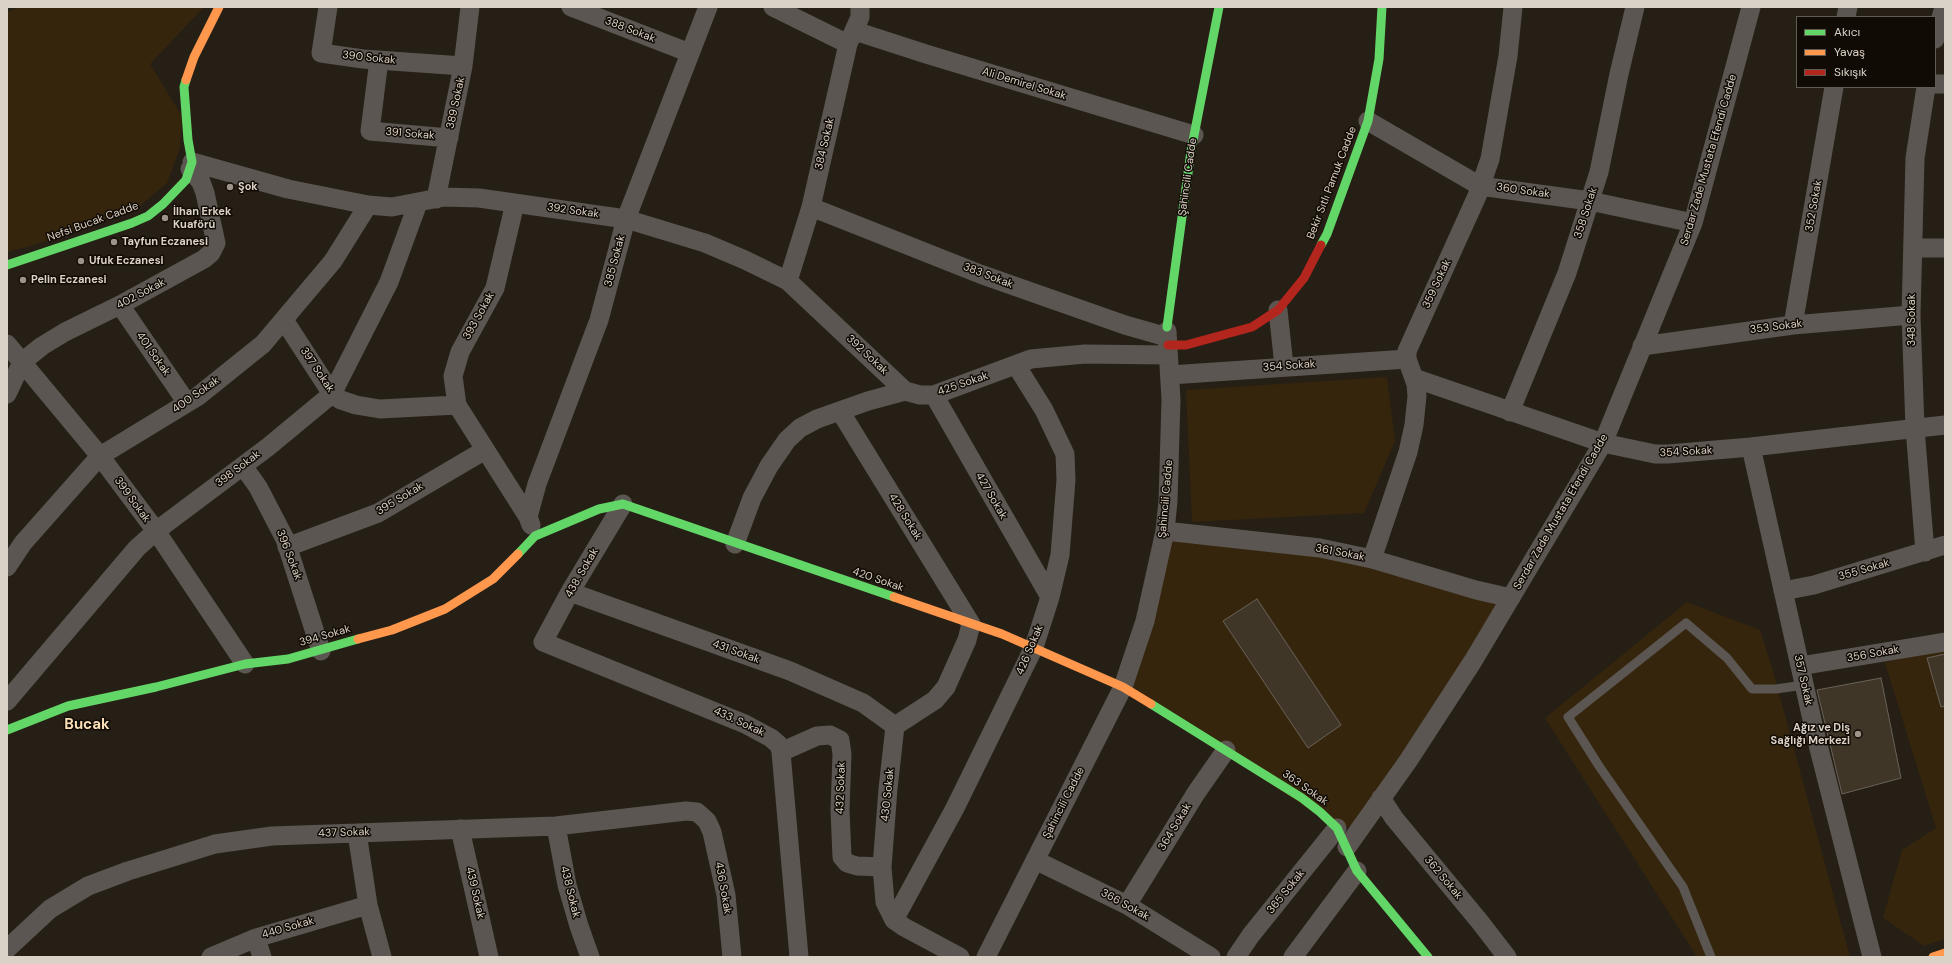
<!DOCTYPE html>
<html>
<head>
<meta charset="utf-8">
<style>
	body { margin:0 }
	#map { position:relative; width:1952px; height:964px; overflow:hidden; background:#261f15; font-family:"DM Sans",sans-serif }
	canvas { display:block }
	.frame { position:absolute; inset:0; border:8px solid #dbd2c7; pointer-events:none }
	.legend { position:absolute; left:1796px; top:16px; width:140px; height:72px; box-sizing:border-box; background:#110b05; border:1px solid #625b53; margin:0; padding:5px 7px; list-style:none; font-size:12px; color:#dbd2c7 }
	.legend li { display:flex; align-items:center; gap:8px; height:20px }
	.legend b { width:20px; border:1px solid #625b53 }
</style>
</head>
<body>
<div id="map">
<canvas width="1952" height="964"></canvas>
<div class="frame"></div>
<ul class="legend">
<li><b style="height:5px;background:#63d668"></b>Akıcı</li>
<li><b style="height:5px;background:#ff974d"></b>Yavaş</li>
<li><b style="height:5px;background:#b3261e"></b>Sıkışık</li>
</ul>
</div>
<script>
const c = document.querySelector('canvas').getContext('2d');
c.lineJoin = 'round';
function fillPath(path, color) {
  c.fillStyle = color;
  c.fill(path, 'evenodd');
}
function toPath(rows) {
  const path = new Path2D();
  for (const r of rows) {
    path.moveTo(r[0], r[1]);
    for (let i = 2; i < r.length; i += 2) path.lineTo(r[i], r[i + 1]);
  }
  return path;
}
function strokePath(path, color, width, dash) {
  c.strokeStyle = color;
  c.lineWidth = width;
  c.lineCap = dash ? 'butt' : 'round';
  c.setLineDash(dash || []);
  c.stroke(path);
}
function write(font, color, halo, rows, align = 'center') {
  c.font = font + ' "DM Sans",sans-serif';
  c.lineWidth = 3;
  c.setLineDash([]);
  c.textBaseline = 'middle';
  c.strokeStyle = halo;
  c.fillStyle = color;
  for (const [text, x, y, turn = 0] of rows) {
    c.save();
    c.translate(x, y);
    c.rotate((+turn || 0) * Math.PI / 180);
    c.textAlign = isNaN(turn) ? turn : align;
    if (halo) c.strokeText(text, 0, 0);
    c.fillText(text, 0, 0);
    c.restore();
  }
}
fillPath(toPath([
	[18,7,204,7,150,64,182,116,180,148,167,183,140,206,41,243,7,252,7,13],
	[1387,377,1395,441,1364,513,1192,522,1186,390],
	[1165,531,1372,559,1511,598,1362,826,1337,828,1123,687],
	[1687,602,1760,630,1772,667,1850,957,1697,957,1545,718],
	[1945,644,1945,939,1924,946,1883,918,1902,850,1936,828,1885,663]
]), '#35250d');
const building = toPath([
	[1257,599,1341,725,1308,748,1223,621,1257,599],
	[1945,654,1945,706,1941,707,1927,658,1945,654],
	[1881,678,1901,778,1842,794,1817,690,1881,678]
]);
fillPath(building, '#3f3627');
strokePath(building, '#686259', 1);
strokePath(toPath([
	[1711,957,1683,887,1599,766,1568,717,1686,623,1727,658,1752,689,1776,689,1804,685]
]), '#5b5651', 9);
strokePath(toPath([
	[328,7,321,53,363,59,463,66],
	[571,7,690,53],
	[773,7,848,44],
	[1846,17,1848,7],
	[855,31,926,54,1194,135],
	[1935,39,1944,7],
	[379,60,370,131,449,138],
	[1935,84,1945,84],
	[1368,121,1480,186,1590,201,1693,223],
	[192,162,288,189,368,205,392,207,444,197,479,198,626,219,705,243,745,260,788,281,905,391],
	[436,199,463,66,470,7],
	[515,203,495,288,460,352,453,376,457,405,528,517,531,525],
	[811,207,980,274,1125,325,1167,337],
	[1913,248,1945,248],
	[788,281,811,207,848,44,860,17,860,7],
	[120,305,187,403],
	[1278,310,1284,366],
	[284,320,332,394,341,400,356,405,380,409,457,405],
	[1793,325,1834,87],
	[7,344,100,456,156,531,245,664],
	[1642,346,1793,325,1911,315],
	[1170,375,1407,359],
	[1414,378,1603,443,1655,454,1668,454,1751,447,1945,425],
	[7,394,22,362,42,346,65,332,120,305,204,259,211,253,216,243,205,193,201,182,190,169],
	[934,395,1050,597],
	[840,411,971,624,967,640,946,687,935,700,895,726,888,789,882,867,885,902,894,920,904,927,960,957],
	[1510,412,1567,273,1599,172,1619,74,1635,7],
	[1751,447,1815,733,1872,957],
	[243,466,258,487,285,539,321,651],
	[623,504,570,592,543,642,745,724,771,738,779,745,781,752,799,957],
	[528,517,537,484,599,320,626,219,708,7],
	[1165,531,1320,548,1372,559,1476,590,1511,598],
	[735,544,752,498,769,466,787,440,800,428,817,419,868,401,905,391,920,395,934,395,1031,359,1085,354,1168,355],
	[287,547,378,513,485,450],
	[1925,552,1915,428,1911,315,1915,158,1926,87],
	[1372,559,1408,452,1414,425,1417,396,1416,384,1407,359,1407,351,1477,196,1490,159,1508,56,1513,7],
	[7,567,23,543,100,456,197,397,263,344,333,261,368,205],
	[1783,591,1814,585,1945,545],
	[570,592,790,671,863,703,895,726],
	[1800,666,1945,642],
	[7,701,137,548,156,531,268,447,332,394,389,282,418,203],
	[781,752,817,736,830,735,840,740,842,754,840,810,842,857,847,863,857,866,882,867],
	[1381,798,1394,818,1480,922,1507,957],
	[556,826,567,885,579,926,590,957],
	[460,829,489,957],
	[357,833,368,905,382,957],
	[1347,847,1408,761,1473,661,1603,443,1693,223,1751,7],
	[1035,860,1127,905,1211,957],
	[1127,905,1196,793,1226,750],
	[894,920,955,808,1034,647,1050,597,1060,555,1066,480,1065,454,1044,410,1016,365],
	[256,938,262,957],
	[7,949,50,909,88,886,128,871,215,844,272,836,556,826,686,811,697,812,707,821,712,832,726,895,732,957],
	[211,957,256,938,368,905],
	[986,957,1123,687,1145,621,1165,531,1168,501,1171,400,1167,331],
	[1236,957,1251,935,1337,828],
	[1293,957,1357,871]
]), '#5b5651', 19);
strokePath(toPath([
	[1321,245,1327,234,1368,121,1379,59,1382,7],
	[7,265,132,223,148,216,163,204,186,180,192,162,188,140,184,87,186,80],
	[1167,327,1191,151,1219,7],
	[518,554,535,536,599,509,623,504,894,597],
	[1151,704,1302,798,1320,812,1337,828,1357,871,1428,957],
	[7,730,68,706,156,687,245,664,288,659,358,639]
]), '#63d668', 9);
strokePath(toPath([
	[186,80,194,57,219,7],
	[894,597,1002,634,1123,687,1151,704],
	[358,639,392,630,445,609,493,579,518,554],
	[1933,957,1945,953]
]), '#ff974d', 9);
strokePath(toPath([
	[1168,345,1186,345,1252,327,1278,310,1304,278,1321,245]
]), '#b3261e', 9);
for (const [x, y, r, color] of [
	[230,187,4,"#9c9389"],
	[165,218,4,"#9c9389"],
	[114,242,4,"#9c9389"],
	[81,261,4,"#9c9389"],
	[23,280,4,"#9c9389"],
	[1858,734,4,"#9c9389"]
]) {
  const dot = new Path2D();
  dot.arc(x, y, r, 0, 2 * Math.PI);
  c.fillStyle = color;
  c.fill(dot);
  strokePath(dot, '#110b05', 1.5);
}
write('11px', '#dbd2c7', '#110b05', [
	["388 Sokak",630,30,21],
	["390 Sokak",369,58,6],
	["Ali Demirel Sokak",1024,84,17],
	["389 Sokak",456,103,-78],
	["391 Sokak",410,134,5],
	["384 Sokak",825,144,-77],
	["Serdar Zade Mustata Efendi Cadde",1709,160,-74],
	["Şahincili Cadde",1188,177,-82],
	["Bekir Sıtlı Pamuk Cadde",1332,183,-69],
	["360 Sokak",1523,191,8],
	["352 Sokak",1814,206,-80],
	["392 Sokak",573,211,8],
	["358 Sokak",1586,213,-72],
	["Nefsi Bucak Cadde",93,222,-20],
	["385 Sokak",615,261,-75],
	["383 Sokak",988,276,21],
	["359 Sokak",1437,284,-65],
	["402 Sokak",141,294,-28],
	["393 Sokak",479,316,-61],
	["348 Sokak",1912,320,-90],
	["353 Sokak",1776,327,-7],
	["401 Sokak",153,354,55],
	["392 Sokak",867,355,43],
	["354 Sokak",1289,366,-4],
	["397 Sokak",317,370,56],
	["425 Sokak",963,384,-19],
	["400 Sokak",196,395,-35],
	["354 Sokak",1686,452,-3],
	["398 Sokak",238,469,-37],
	["427 Sokak",991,496,60],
	["395 Sokak",400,499,-31],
	["Şahincili Cadde",1166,499,-85],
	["399 Sokak",132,500,54],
	["Serdar Zade Mustata Efendi Cadde",1561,512,-60],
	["428 Sokak",905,517,58],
	["361 Sokak",1340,553,11],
	["396 Sokak",289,555,69],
	["355 Sokak",1864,570,-16],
	["438. Sokak",582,573,-60],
	["420 Sokak",878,580,19],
	["394 Sokak",325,636,-16],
	["426 Sokak",1030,650,-67],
	["431 Sokak",736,652,20],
	["356 Sokak",1873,654,-10],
	["357 Sokak",1803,680,77],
	["433. Sokak",739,722,25],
	["432 Sokak",841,788,-88],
	["363 Sokak",1305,788,35],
	["430 Sokak",888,795,-84],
	["Şahincili Cadde",1064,803,-63],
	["364 Sokak",1175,827,-59],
	["437 Sokak",344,833,-2],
	["362 Sokak",1443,878,50],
	["436 Sokak",723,888,80],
	["438 Sokak",570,892,76],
	["365 Sokak",1286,892,-51],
	["439 Sokak",475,893,77],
	["366 Sokak",1125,905,29],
	["440 Sokak",288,928,-16]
]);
write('bold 11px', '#dbd2c7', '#110b05', [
	["Şok",238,187],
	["İlhan Erkek",173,212],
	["Kuaförü",173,225],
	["Tayfun Eczanesi",122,242],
	["Ufuk Eczanesi",89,261],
	["Pelin Eczanesi",31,280],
	["Ağız ve Diş",1850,728,"right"],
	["Sağlığı Merkezi",1850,741,"right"]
], 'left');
write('bold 15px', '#fadeb6', '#110b05', [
	["Bucak",87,725]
]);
</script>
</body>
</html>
